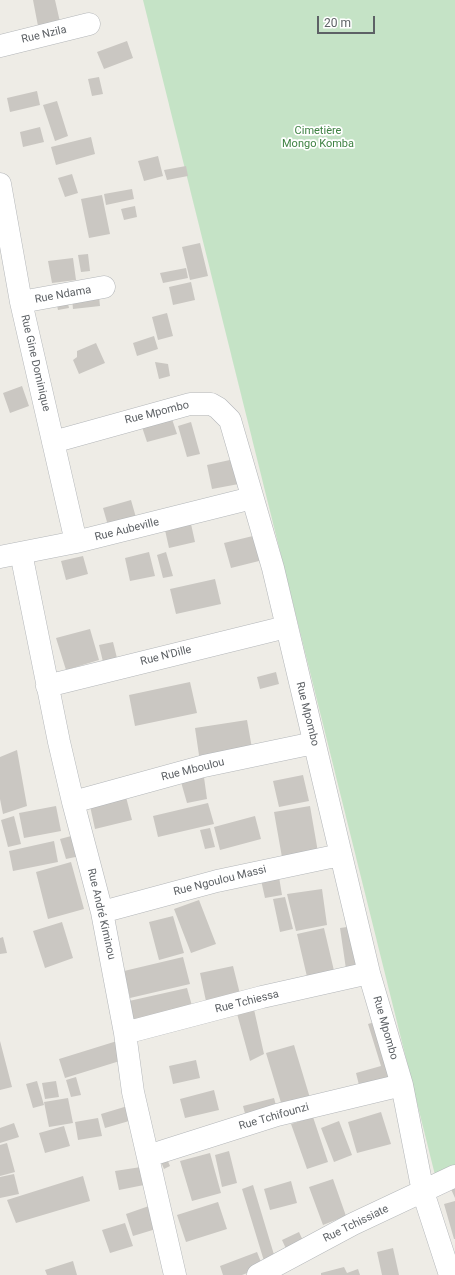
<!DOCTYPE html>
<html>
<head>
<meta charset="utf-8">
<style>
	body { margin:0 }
	#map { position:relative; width:455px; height:1275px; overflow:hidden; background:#eeece6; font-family:Roboto,sans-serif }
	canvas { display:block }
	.scale { position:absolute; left:317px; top:16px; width:58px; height:18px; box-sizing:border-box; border:2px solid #5d6165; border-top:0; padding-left:5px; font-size:12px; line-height:14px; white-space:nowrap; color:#5d6165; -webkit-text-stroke:3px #fff; paint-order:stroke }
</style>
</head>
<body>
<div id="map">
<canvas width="455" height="1275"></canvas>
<div class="scale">20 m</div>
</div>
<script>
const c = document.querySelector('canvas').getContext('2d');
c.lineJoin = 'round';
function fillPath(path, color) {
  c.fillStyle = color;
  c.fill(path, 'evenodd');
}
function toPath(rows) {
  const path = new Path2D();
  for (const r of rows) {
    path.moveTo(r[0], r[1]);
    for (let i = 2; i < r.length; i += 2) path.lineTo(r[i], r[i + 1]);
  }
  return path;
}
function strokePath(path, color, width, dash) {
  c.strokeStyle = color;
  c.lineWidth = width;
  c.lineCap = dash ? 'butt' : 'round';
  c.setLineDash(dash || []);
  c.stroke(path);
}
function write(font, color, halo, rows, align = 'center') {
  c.font = font + ' Roboto,sans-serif';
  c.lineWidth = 3.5;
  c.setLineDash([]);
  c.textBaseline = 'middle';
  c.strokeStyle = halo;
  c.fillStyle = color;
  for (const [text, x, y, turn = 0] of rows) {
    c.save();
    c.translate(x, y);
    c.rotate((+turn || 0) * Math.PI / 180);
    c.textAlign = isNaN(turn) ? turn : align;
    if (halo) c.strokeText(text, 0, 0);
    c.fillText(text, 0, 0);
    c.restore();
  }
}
fillPath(toPath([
	[143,0,455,0,455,1165,435,1175]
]), '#c5e3c6');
fillPath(toPath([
	[33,0,55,0,60,22,38,26],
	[127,41,133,58,104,69,97,52],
	[99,77,103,94,92,96,88,79],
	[37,91,40,105,10,112,7,98],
	[57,101,68,136,55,141,43,105],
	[40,127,44,142,23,147,20,132],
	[91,137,95,154,56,165,51,147],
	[158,156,163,176,144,181,138,161],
	[186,166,188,176,167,180,164,170],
	[72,174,78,193,65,197,58,178],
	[132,189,134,199,106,205,104,194],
	[102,195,110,234,89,238,81,199],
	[135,206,137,217,124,220,121,209],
	[200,243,208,276,190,280,182,247],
	[88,254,90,271,81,272,78,255],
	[73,258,76,280,52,283,48,261],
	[186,268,188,278,163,283,160,273],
	[191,282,195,300,173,305,169,287],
	[99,297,100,306,73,309,72,299],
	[67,299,69,308,58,310,56,301],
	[167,313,173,336,158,340,152,317],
	[154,336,158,349,137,356,133,343],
	[96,343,105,363,79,374,73,360,77,357,77,351],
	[155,362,168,364,170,376,159,379],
	[22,386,29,406,10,413,3,393],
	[172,419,177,434,147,442,142,427],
	[191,422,200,454,187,457,178,426],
	[239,458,244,483,212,489,207,465],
	[131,500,137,521,109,529,103,508],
	[191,524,195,542,169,548,165,530],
	[257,535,263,560,231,568,224,543],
	[149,552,155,576,130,581,125,558],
	[166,552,173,576,163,578,157,555],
	[83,556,88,574,66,580,61,561],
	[215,579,221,604,176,614,170,589],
	[90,629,99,660,66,670,56,638],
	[113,642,118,662,104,666,99,645],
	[276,672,279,684,260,689,257,677],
	[190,682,197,713,135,726,129,695],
	[247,720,253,754,200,762,195,728],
	[17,750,27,806,3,814,0,799,0,757],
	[203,770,207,799,187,803,179,775],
	[303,775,309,801,279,807,273,781],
	[126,797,132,820,95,829,90,806],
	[208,803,214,824,158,837,153,816],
	[56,806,61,831,24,838,19,813],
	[310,806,319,858,283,863,274,812],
	[14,816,21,844,8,847,1,820],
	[255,816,261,839,220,850,214,827],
	[210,828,215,847,205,849,200,830],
	[75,835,80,856,66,859,60,839],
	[54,841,58,862,13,871,9,851],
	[71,862,84,909,48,919,36,872],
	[279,877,282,895,265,898,261,880],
	[322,889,327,925,296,931,287,894],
	[285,897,293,929,280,932,273,899],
	[199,900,216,944,191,953,174,909],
	[173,916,184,953,159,960,149,922],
	[62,922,73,958,45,968,33,931],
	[354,926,361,967,346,969,340,928],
	[324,928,335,975,308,981,297,934],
	[3,937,7,953,0,954,0,938],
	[183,957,190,984,130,998,124,971],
	[233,966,241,998,207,1006,200,973],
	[187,988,194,1013,135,1026,129,1001],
	[253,1005,264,1054,250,1061,236,1010],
	[378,1021,395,1080,360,1089,356,1073,381,1066,368,1024],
	[0,1041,12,1087,0,1090],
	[117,1041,123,1060,65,1078,59,1059],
	[294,1045,310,1098,282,1106,266,1053],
	[196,1060,200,1078,173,1084,169,1066],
	[76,1077,81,1095,71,1097,66,1080],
	[37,1081,44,1105,33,1108,26,1084],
	[56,1081,59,1097,45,1099,42,1083],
	[214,1090,219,1110,185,1118,180,1099],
	[68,1098,73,1123,49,1127,44,1102],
	[274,1098,278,1113,247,1121,243,1106],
	[131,1105,136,1119,105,1128,101,1114],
	[381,1112,391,1144,357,1153,348,1122],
	[313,1117,328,1162,307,1169,291,1124],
	[98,1118,102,1136,78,1140,75,1122],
	[339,1121,352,1155,334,1162,321,1128],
	[14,1123,19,1137,0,1143,0,1128],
	[64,1126,70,1146,45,1153,39,1133],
	[7,1143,15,1172,0,1176,0,1145],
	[229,1151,237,1183,222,1187,215,1155],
	[210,1153,221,1193,192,1201,180,1161],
	[167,1159,170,1166,164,1169,161,1162],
	[141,1167,144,1185,119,1190,115,1171],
	[14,1174,19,1194,0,1198,0,1177],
	[83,1176,90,1201,16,1223,7,1200],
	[333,1179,346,1216,323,1225,309,1187],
	[291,1181,297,1203,270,1210,264,1189],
	[253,1185,275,1258,264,1261,242,1189],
	[455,1187,455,1198,451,1189],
	[455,1201,455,1239,454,1239,444,1204],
	[218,1202,227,1229,186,1242,177,1215],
	[149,1206,156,1229,133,1236,126,1214],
	[125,1223,133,1246,110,1253,102,1230],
	[299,1232,305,1245,288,1253,282,1240],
	[393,1248,399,1275,382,1275,377,1252],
	[257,1252,263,1267,242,1275,223,1275,220,1266],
	[73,1261,77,1275,47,1275,45,1270],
	[344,1267,347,1273,358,1269,360,1275,321,1275,321,1273]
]), '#cac7c2');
const minor = toPath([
	[0,46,89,24],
	[0,184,21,302,76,542],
	[21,302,104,287],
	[53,442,190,404,211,404,218,408,230,420,273,568,369,973,402,1085,423,1192,450,1275],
	[21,553,59,742,73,802,102,912,125,1033,133,1092,175,1275],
	[0,557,76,542,252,498],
	[47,686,286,627],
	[73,802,204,766,314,743],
	[102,912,217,881,340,855],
	[125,1033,262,997,369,973],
	[148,1156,277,1115,402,1085],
	[258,1275,353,1224,455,1176]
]);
strokePath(minor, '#b3b6b9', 23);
strokePath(minor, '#fff', 22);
write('11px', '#5d6165', '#fff', [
	["Rue Nzila",44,35,-13],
	["Rue Ndama",63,295,-10],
	["Rue Gine Dominique",35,363,77],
	["Rue Mpombo",157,413,-14],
	["Rue Aubeville",127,530,-14],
	["Rue N'Dille",166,656,-14],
	["Rue Mpombo",307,714,76],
	["Rue Mboulou",193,770,-14],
	["Rue Ngoulou Massi",220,881,-14],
	["Rue André Kiminou",101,914,77],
	["Rue Tchiessa",247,1002,-14],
	["Rue Mpombo",385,1028,74],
	["Rue Tchifounzi",274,1117,-16],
	["Rue Tchissiate",356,1224,-26]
]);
write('11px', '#3f8243', '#fff', [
	["Cimetière",318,131],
	["Mongo Komba",318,144]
]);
</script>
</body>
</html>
